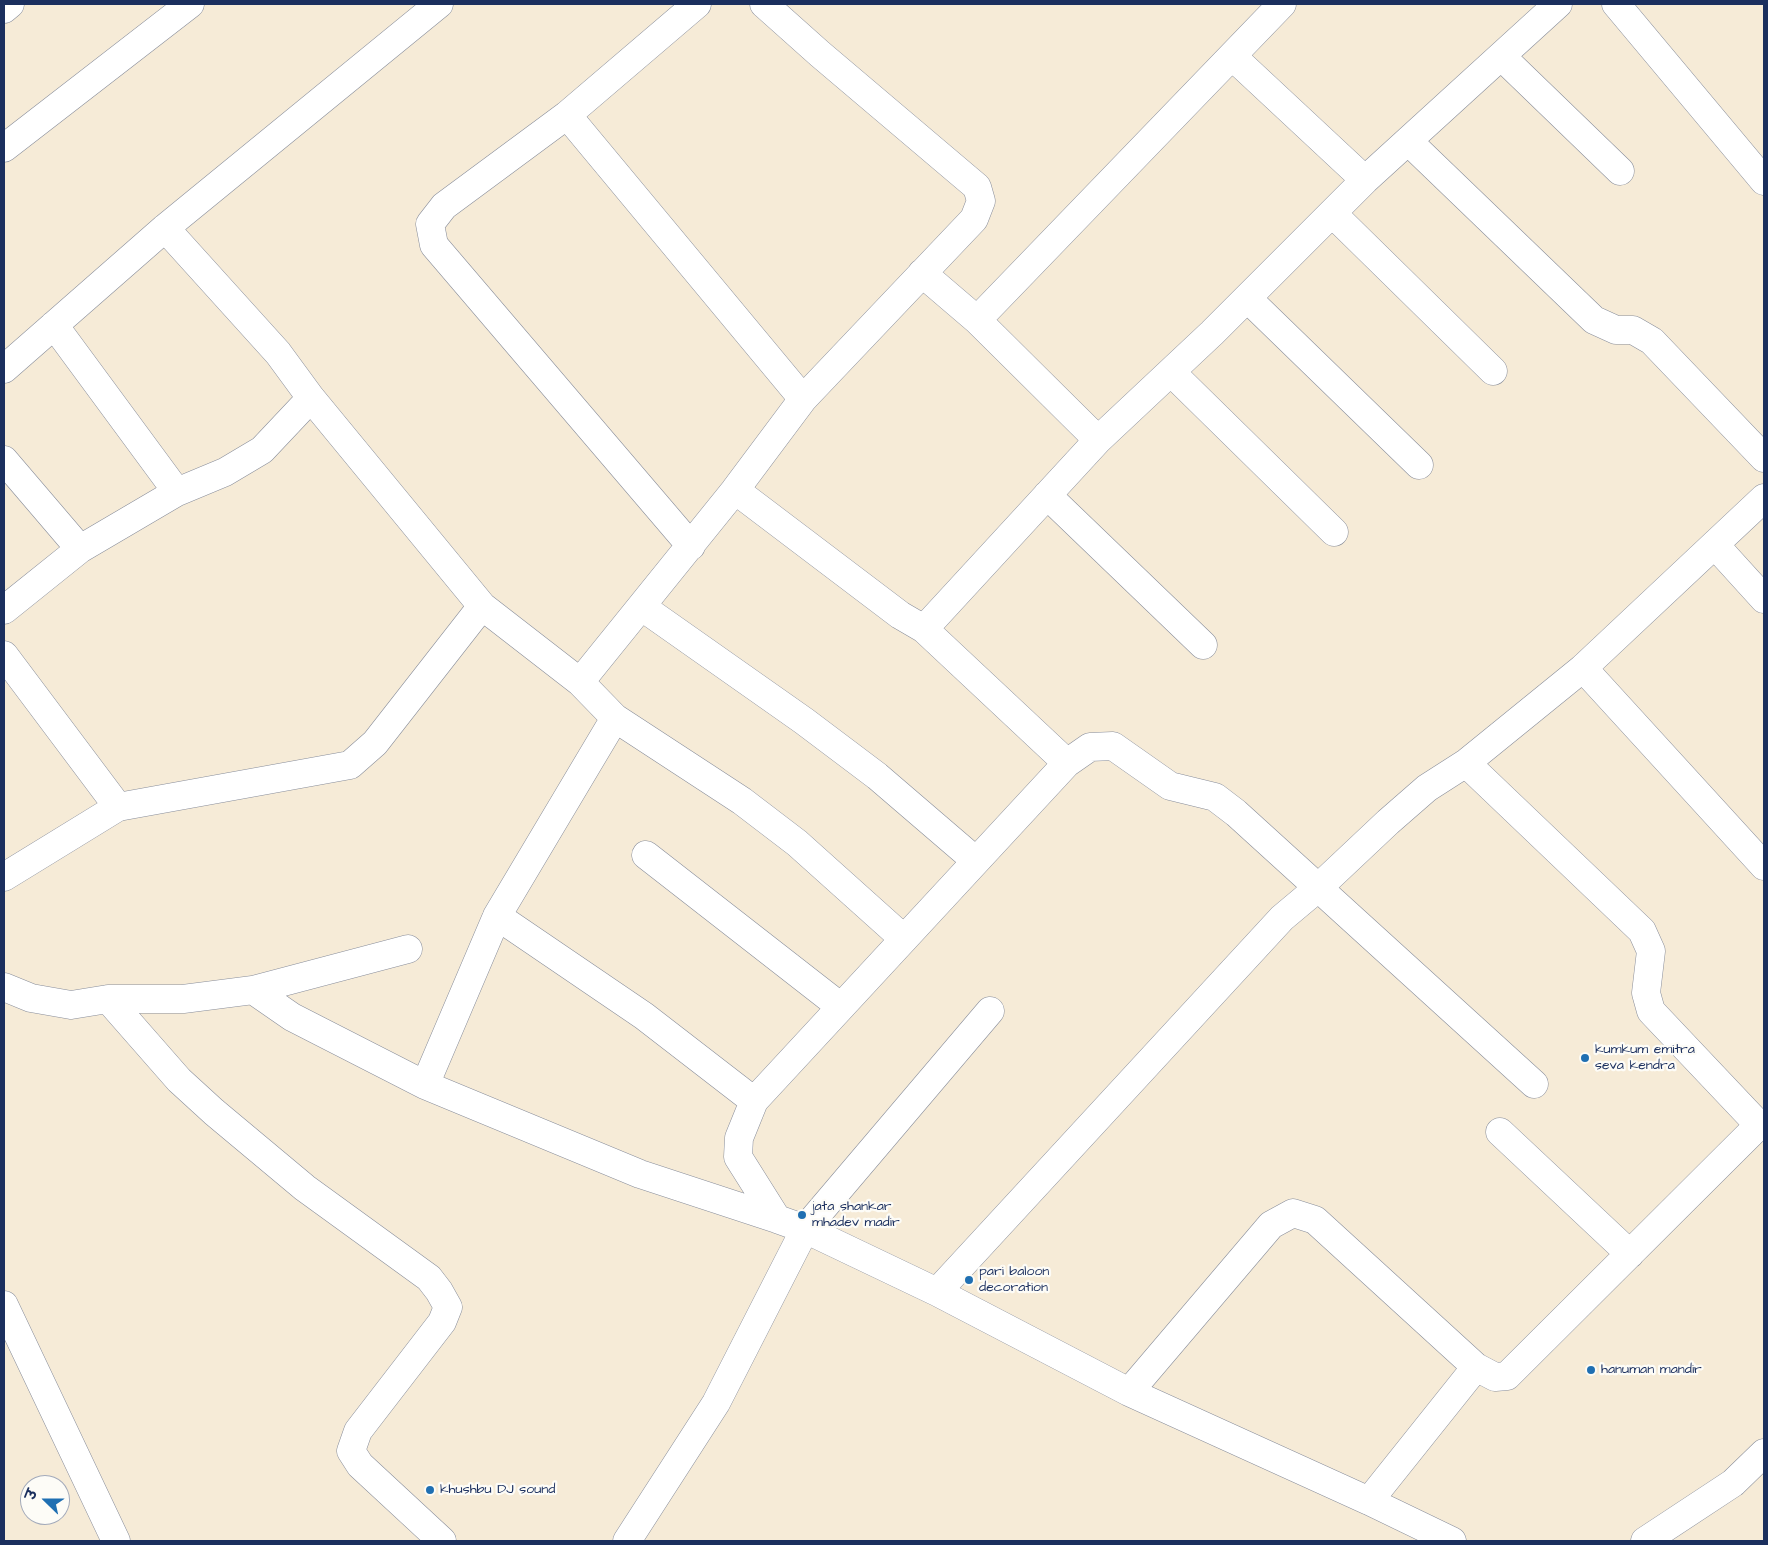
<!DOCTYPE html>
<html>
<head>
<meta charset="utf-8">
<style>
	body { margin:0 }
	#map { position:relative; width:1768px; height:1545px; overflow:hidden; background:#f6ebd7; font-family:"Architects Daughter","Playpen Sans Deva",sans-serif }
	canvas { display:block }
	.frame { position:absolute; inset:0; border:5px solid #1b2f5e; pointer-events:none }
	.north { position:absolute; left:20px; top:1475px; width:50px; height:50px; box-sizing:border-box; background:#fdfcf7; border:1px solid #a3aaba; border-radius:50%; rotate:292deg; font-size:14px; font-weight:700; line-height:20px; text-align:center; color:#1b2f5e }
	.north::after { content:''; display:block; margin:auto; width:18px; height:22px; background:#1f6fb2; clip-path:polygon(50% 0,100% 100%,50% 72%,0 100%) }
</style>
</head>
<body>
<div id="map">
<canvas width="1768" height="1545"></canvas>
<div class="frame"></div>
<div class="north">उ</div>
</div>
<script>
const c = document.querySelector('canvas').getContext('2d');
c.lineJoin = 'round';
function toPath(rows) {
  const path = new Path2D();
  for (const r of rows) {
    path.moveTo(r[0], r[1]);
    for (let i = 2; i < r.length; i += 2) path.lineTo(r[i], r[i + 1]);
  }
  return path;
}
function strokePath(path, color, width, dash) {
  c.strokeStyle = color;
  c.lineWidth = width;
  c.lineCap = dash ? 'butt' : 'round';
  c.setLineDash(dash || []);
  c.stroke(path);
}
function write(font, color, halo, rows, align = 'center') {
  c.font = font + ' "Architects Daughter",sans-serif';
  c.lineWidth = 4.5;
  c.setLineDash([]);
  c.textBaseline = 'middle';
  c.strokeStyle = halo;
  c.fillStyle = color;
  for (const [text, x, y, turn = 0] of rows) {
    c.save();
    c.translate(x, y);
    c.rotate((+turn || 0) * Math.PI / 180);
    c.textAlign = isNaN(turn) ? turn : align;
    if (halo) c.strokeText(text, 0, 0);
    c.fillText(text, 0, 0);
    c.restore();
  }
}
const minor = toPath([
	[1616,4,1764,181],
	[4,9,10,4],
	[1232,56,1365,180],
	[1501,56,1620,171],
	[567,115,803,399],
	[1408,141,1594,320,1616,330,1633,330,1652,341,1764,458],
	[4,148,190,4],
	[1332,213,1493,371],
	[165,228,278,353,311,398],
	[922,273,977,320,1098,440,1212,333,1365,180,1558,4],
	[1247,298,1419,465],
	[977,320,1282,4],
	[54,325,177,492,225,472,262,450,311,398,482,606],
	[4,369,165,228,439,4],
	[1171,372,1334,532],
	[4,460,80,549],
	[735,490,900,615,924,629,1098,440],
	[1047,495,1203,645],
	[1764,498,1583,668,1764,866],
	[1715,545,1764,599],
	[691,546,434,245,430,224,444,206,567,115,697,4],
	[642,607,804,721,877,776,976,861],
	[4,610,80,549,177,492],
	[924,629,1067,763],
	[4,655,118,807],
	[580,682,735,490,803,399,974,219,981,201,977,187,820,54,764,4],
	[646,855,841,1007],
	[4,877,118,807,350,765,375,743,482,606,580,682,615,718],
	[497,916,644,1016,754,1101],
	[4,987,31,998,71,1005,108,999,183,999,253,990,292,1017,425,1085,640,1174,777,1219],
	[253,990,408,949],
	[108,999,179,1080,214,1112,305,1188,429,1278,439,1291,448,1307,442,1322,358,1431,351,1451,360,1465,442,1541],
	[425,1085,497,916,615,718,742,801,797,843,904,939],
	[1500,1132,1630,1254],
	[937,1292,805,1229,777,1219,738,1157,739,1138,754,1101,1067,763,1090,747,1113,746,1170,786,1215,797,1236,813,1534,1084],
	[4,1305,116,1541],
	[1129,1392,937,1292,1282,918,1319,887,1388,822,1427,788,1466,763],
	[1369,1501,1476,1367],
	[627,1541,716,1403,805,1229,990,1011],
	[1452,1541,1369,1501,1129,1392,1271,1225,1293,1213,1315,1220,1476,1367,1495,1377,1507,1376,1759,1125,1651,1011,1646,993,1651,951,1642,931,1466,763,1583,668],
	[1645,1541,1733,1483,1764,1453]
]);
strokePath(minor, '#888d9a', 29);
strokePath(minor, '#fff', 28);
for (const [x, y, r, color] of [
	[1585,1058,5,"#1f6fb2"],
	[802,1215,5,"#1f6fb2"],
	[969,1280,5,"#1f6fb2"],
	[1591,1370,5,"#1f6fb2"],
	[430,1490,5,"#1f6fb2"]
]) {
  const dot = new Path2D();
  dot.arc(x, y, r, 0, 2 * Math.PI);
  c.fillStyle = color;
  c.fill(dot);
  strokePath(dot, '#fdfcf7', 2);
}
write('14px', '#1b2f5e', '#fdfcf7', [
	["kumkum emitra",1595,1050],
	["seva kendra",1595,1066],
	["jata shankar",812,1207],
	["mhadev madir",812,1223],
	["pari baloon",979,1272],
	["decoration",979,1288],
	["hanuman mandir",1601,1370],
	["khushbu DJ sound",440,1490]
], 'left');
</script>
</body>
</html>
